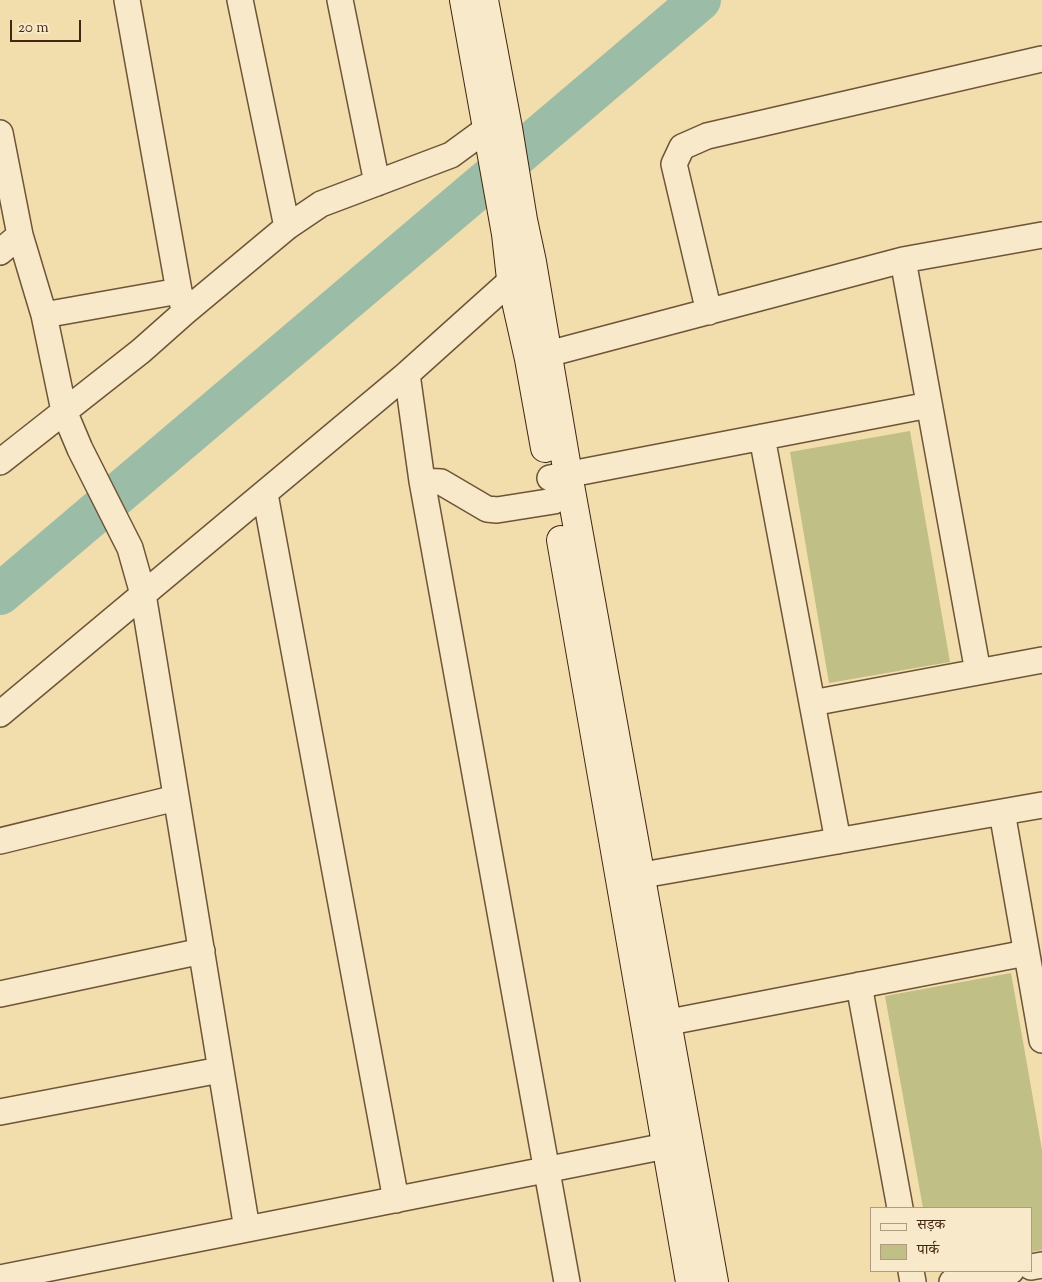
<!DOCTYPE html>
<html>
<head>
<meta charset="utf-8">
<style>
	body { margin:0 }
	#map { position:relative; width:1042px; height:1282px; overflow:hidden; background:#f2ddac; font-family:"Sorts Mill Goudy","Noto Serif Devanagari",serif }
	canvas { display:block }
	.legend { position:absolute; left:870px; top:1207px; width:162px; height:65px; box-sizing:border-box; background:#f7e9c9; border:1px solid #af9b80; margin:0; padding:6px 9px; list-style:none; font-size:15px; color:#422612 }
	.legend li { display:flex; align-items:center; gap:10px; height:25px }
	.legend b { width:25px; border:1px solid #af9b80 }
	.scale { position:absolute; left:10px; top:20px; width:71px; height:22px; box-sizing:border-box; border:2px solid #422612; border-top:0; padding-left:6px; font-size:15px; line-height:18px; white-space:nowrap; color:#422612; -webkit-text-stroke:4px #f7e9c9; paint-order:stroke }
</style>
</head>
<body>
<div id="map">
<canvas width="1042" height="1282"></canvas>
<ul class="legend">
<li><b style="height:6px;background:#f7e9c9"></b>सड़क</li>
<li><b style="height:14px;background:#bfbf86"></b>पार्क</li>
</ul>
<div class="scale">20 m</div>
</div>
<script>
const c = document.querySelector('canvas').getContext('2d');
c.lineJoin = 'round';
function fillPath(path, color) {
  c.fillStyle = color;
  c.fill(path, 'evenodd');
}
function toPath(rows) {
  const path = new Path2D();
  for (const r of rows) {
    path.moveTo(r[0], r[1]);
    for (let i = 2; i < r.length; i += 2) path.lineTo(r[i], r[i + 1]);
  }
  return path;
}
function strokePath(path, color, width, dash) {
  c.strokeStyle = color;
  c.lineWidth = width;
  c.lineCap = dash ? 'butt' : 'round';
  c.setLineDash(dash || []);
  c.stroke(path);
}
fillPath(toPath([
	[910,431,950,662,829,683,790,452],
	[1011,973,1042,1150,1042,1250,1031,1252,1031,1208,923,1208,885,996]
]), '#bfbf86');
strokePath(toPath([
	[0,594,700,0]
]), '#9bbca7', 42);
const street = toPath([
	[127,0,179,291,185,312],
	[240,0,287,227],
	[340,0,377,183],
	[0,133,20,235,44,315,64,411,80,449,130,548,143,594,247,1229],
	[0,252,20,235],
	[903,260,978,672],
	[709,312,674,164,682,147,707,136,1042,59],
	[44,315,179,291],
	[529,359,903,260,1042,235],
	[407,374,422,481,567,1282],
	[762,437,838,841],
	[0,462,141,351,185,312,287,227,321,204,451,155,503,117],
	[550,478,929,405],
	[422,481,441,482,487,509,497,510,554,501],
	[265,494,396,1200],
	[812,703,1042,660],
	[0,714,407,374,525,268],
	[1002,812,1042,1040],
	[0,841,176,798],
	[620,879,1042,805],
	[859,985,900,1208],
	[0,994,202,951],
	[649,1026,1026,953],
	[0,1112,220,1070],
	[1031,1267,1042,1265],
	[911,1271,913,1282],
	[0,1278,686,1142],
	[952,1282,1011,1271]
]);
const secondary = toPath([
	[464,0,506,234,511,279,529,359,545,448],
	[484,0,508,128,523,220,532,262,568,474,714,1282],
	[561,540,690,1282]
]);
strokePath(street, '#6e5438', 28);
strokePath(secondary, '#422612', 30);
strokePath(street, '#f7e9c9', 25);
strokePath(secondary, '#f7e9c9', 28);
</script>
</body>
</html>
